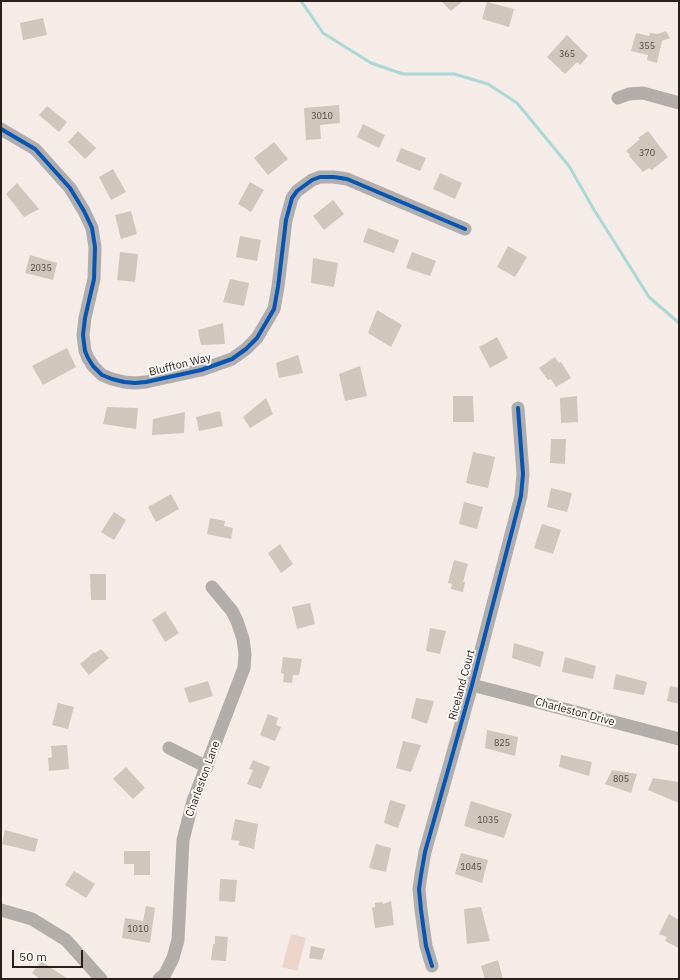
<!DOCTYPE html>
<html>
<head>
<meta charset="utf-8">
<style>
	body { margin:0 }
	#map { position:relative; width:680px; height:980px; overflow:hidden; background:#f5ebe7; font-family:"IBM Plex Sans",sans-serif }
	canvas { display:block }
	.frame { position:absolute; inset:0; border:2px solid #2a1f1b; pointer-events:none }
	.scale { position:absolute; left:12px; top:950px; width:71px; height:18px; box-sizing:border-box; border:2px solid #2a1f1b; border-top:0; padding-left:5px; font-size:12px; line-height:14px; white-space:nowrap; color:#2a1f1b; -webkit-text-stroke:3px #fef8f6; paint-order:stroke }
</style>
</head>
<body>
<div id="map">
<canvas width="680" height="980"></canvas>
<div class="frame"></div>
<div class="scale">50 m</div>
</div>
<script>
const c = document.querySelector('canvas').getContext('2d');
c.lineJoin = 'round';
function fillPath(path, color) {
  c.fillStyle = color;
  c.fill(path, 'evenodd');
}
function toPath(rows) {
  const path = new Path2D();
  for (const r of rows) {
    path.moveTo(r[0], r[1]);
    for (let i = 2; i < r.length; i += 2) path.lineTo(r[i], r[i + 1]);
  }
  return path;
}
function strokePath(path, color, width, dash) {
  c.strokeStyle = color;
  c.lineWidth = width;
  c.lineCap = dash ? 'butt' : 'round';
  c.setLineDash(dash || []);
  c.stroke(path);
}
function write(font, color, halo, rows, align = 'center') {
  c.font = font + ' "IBM Plex Sans",sans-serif';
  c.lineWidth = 4;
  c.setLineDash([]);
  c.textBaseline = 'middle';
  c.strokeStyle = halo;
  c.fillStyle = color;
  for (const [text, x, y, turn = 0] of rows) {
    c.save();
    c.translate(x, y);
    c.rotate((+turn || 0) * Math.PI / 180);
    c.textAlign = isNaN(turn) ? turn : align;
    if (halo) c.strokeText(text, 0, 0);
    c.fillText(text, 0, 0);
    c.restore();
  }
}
fillPath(toPath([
	[291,934,306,938,297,971,282,967]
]), '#ecd4ca');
strokePath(toPath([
	[301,1,323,33,371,63,403,74,454,74,488,84,517,103,569,166,593,208,649,297,679,323]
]), '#a9d8d7', 3);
fillPath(toPath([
	[441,1,463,1,451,11],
	[487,2,514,9,509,27,482,19],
	[43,18,47,35,23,40,20,23],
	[666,31,670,38,662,41,657,63,647,60,648,55,631,51,636,33,649,36,650,33,658,34],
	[567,35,588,56,580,65,577,62,565,74,547,57],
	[339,105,340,123,320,125,321,139,306,140,304,108],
	[47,106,67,122,59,132,39,115],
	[363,124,385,135,379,148,357,137],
	[78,131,96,148,85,159,68,142],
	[648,131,668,157,652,170,649,168,643,172,629,156,630,155,626,151,640,139,638,138],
	[274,142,288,159,268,175,254,158],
	[401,148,426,158,420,171,396,161],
	[113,169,126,192,111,200,99,177],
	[440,173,462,183,455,199,433,189],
	[250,182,264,190,251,212,238,204],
	[17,183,39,209,24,217,6,194],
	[333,200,344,214,324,230,313,216],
	[131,211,137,234,121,239,115,215],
	[368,228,399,240,394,253,363,242],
	[240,236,261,240,257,261,236,257],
	[508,246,527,257,515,277,497,267],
	[120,252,138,254,135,282,117,280],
	[412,252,436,261,430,276,406,268],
	[30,255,57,263,53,280,25,273],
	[313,258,338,263,334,287,311,283],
	[230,279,249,283,244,306,223,302],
	[377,310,402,325,391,347,368,333],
	[223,323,225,344,201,345,198,330],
	[497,337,508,358,490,368,479,347],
	[67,348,76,367,43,385,32,366],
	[298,355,303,373,279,378,276,363],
	[555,357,559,363,561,362,571,378,556,387,551,379,548,380,539,368],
	[360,366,367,396,345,401,339,374],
	[453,396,473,396,474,422,453,422],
	[577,396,578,422,561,423,560,398],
	[266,398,273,414,250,428,243,417],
	[107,407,138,408,136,429,103,424],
	[220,411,223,426,199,431,196,417],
	[185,412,184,433,152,435,153,419],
	[551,439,566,439,565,464,550,463],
	[473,452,495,457,488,488,466,483],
	[551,488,572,493,567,512,547,507],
	[171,494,179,509,156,522,148,507],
	[464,502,483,507,477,529,459,524],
	[114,512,126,520,114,540,101,532],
	[210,518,225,521,224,526,233,528,231,539,207,534],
	[542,524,561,530,553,554,534,548],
	[280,544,293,564,281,573,268,553],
	[454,560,468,564,463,582,465,582,463,592,451,589,452,584,448,583],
	[90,574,106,574,106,600,91,600],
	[310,603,315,624,297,629,292,607],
	[165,611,179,633,165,642,152,620],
	[430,628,446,631,440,654,426,651],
	[514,643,544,652,540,667,512,658],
	[101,649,109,658,89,675,80,664,94,652,95,653],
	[283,657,302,659,299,675,293,675,292,683,283,682,284,674,281,673],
	[565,657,596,666,593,679,562,672],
	[616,674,647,682,644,695,613,689],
	[208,681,213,696,189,703,184,688],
	[670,686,679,688,679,704,667,701],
	[416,698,434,701,427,724,411,718],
	[58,703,74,707,68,729,52,725],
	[268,714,278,718,276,725,281,727,275,741,260,735],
	[487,730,518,737,515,756,485,748],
	[403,741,421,745,411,772,396,768],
	[67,745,69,769,49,771,48,758,52,757,51,746],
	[561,755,592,762,589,776,559,767],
	[253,760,270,767,261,789,247,784,253,770,249,769],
	[126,767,145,788,133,799,113,779],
	[612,770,637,774,631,793,605,784],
	[653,778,679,782,679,803,648,790],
	[390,800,406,805,398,828,384,823],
	[471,801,512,814,504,838,464,826],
	[235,819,258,824,254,849,238,845,240,841,231,840],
	[5,830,38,839,35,852,2,844],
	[376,844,391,848,386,872,369,868],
	[124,851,150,851,150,875,134,875,134,864,124,864],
	[461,853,488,860,482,883,455,874],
	[74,871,95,884,86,898,65,885],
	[220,879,237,880,235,902,219,901],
	[391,901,394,925,375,928,372,908,375,907,375,903,382,902,383,904],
	[146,906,155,908,150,943,122,938,125,918,143,921],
	[481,907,490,941,467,944,464,909],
	[669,914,679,920,679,948,665,941,667,937,659,934],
	[215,936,228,937,226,961,211,960,213,944,215,944],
	[311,946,325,949,322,960,309,958],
	[498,960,503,979,485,979,481,966],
	[41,961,68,979,40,979,32,973]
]), '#d1c6bc');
strokePath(toPath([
	[618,98,629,94,643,93,679,103],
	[1,129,35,149,70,188,84,211,92,228,95,247,94,279,85,318,83,335,85,351,88,358,93,366,102,375,112,379,124,382,135,383,146,382,201,370,232,359,246,349,257,338,274,309,278,287,286,220,292,198,297,191,312,180,320,177,334,177,347,179,465,229],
	[472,685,679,739],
	[169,748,207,767],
	[1,910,32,919,66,940,101,979],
	[432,966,426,946,421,910,419,889,421,875,425,852,472,685,521,496,523,474,518,408],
	[159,979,165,974,173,958,178,940,183,840,193,801,244,668,245,654,243,639,237,621,232,611,212,587]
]), '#b1adaa', 13);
strokePath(toPath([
	[1,129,35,149,70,188,84,211,92,228,95,247,94,279,85,318,83,335,85,351,88,358,93,366,102,375,112,379,124,382,135,383,146,382,201,370,232,359,246,349,257,338,274,309,278,287,286,220,292,198,297,191,312,180,320,177,334,177,347,179,465,229],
	[432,966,426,946,421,910,419,889,421,875,425,852,472,685,521,496,523,474,518,408]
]), '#0057b8', 4);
write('9px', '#544943', null, [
	["355",647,46],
	["365",567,54],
	["3010",322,116],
	["370",647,153],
	["2035",41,268],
	["825",502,743],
	["805",621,779],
	["1035",488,820],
	["1045",471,867],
	["1010",138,929]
]);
write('11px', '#2a1f1b', '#fef8f6', [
	["Bluffton Way",180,365,-14],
	["Riceland Court",462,685,-75],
	["Charleston Drive",575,712,15],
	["Charleston Lane",203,779,-70]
]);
</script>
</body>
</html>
